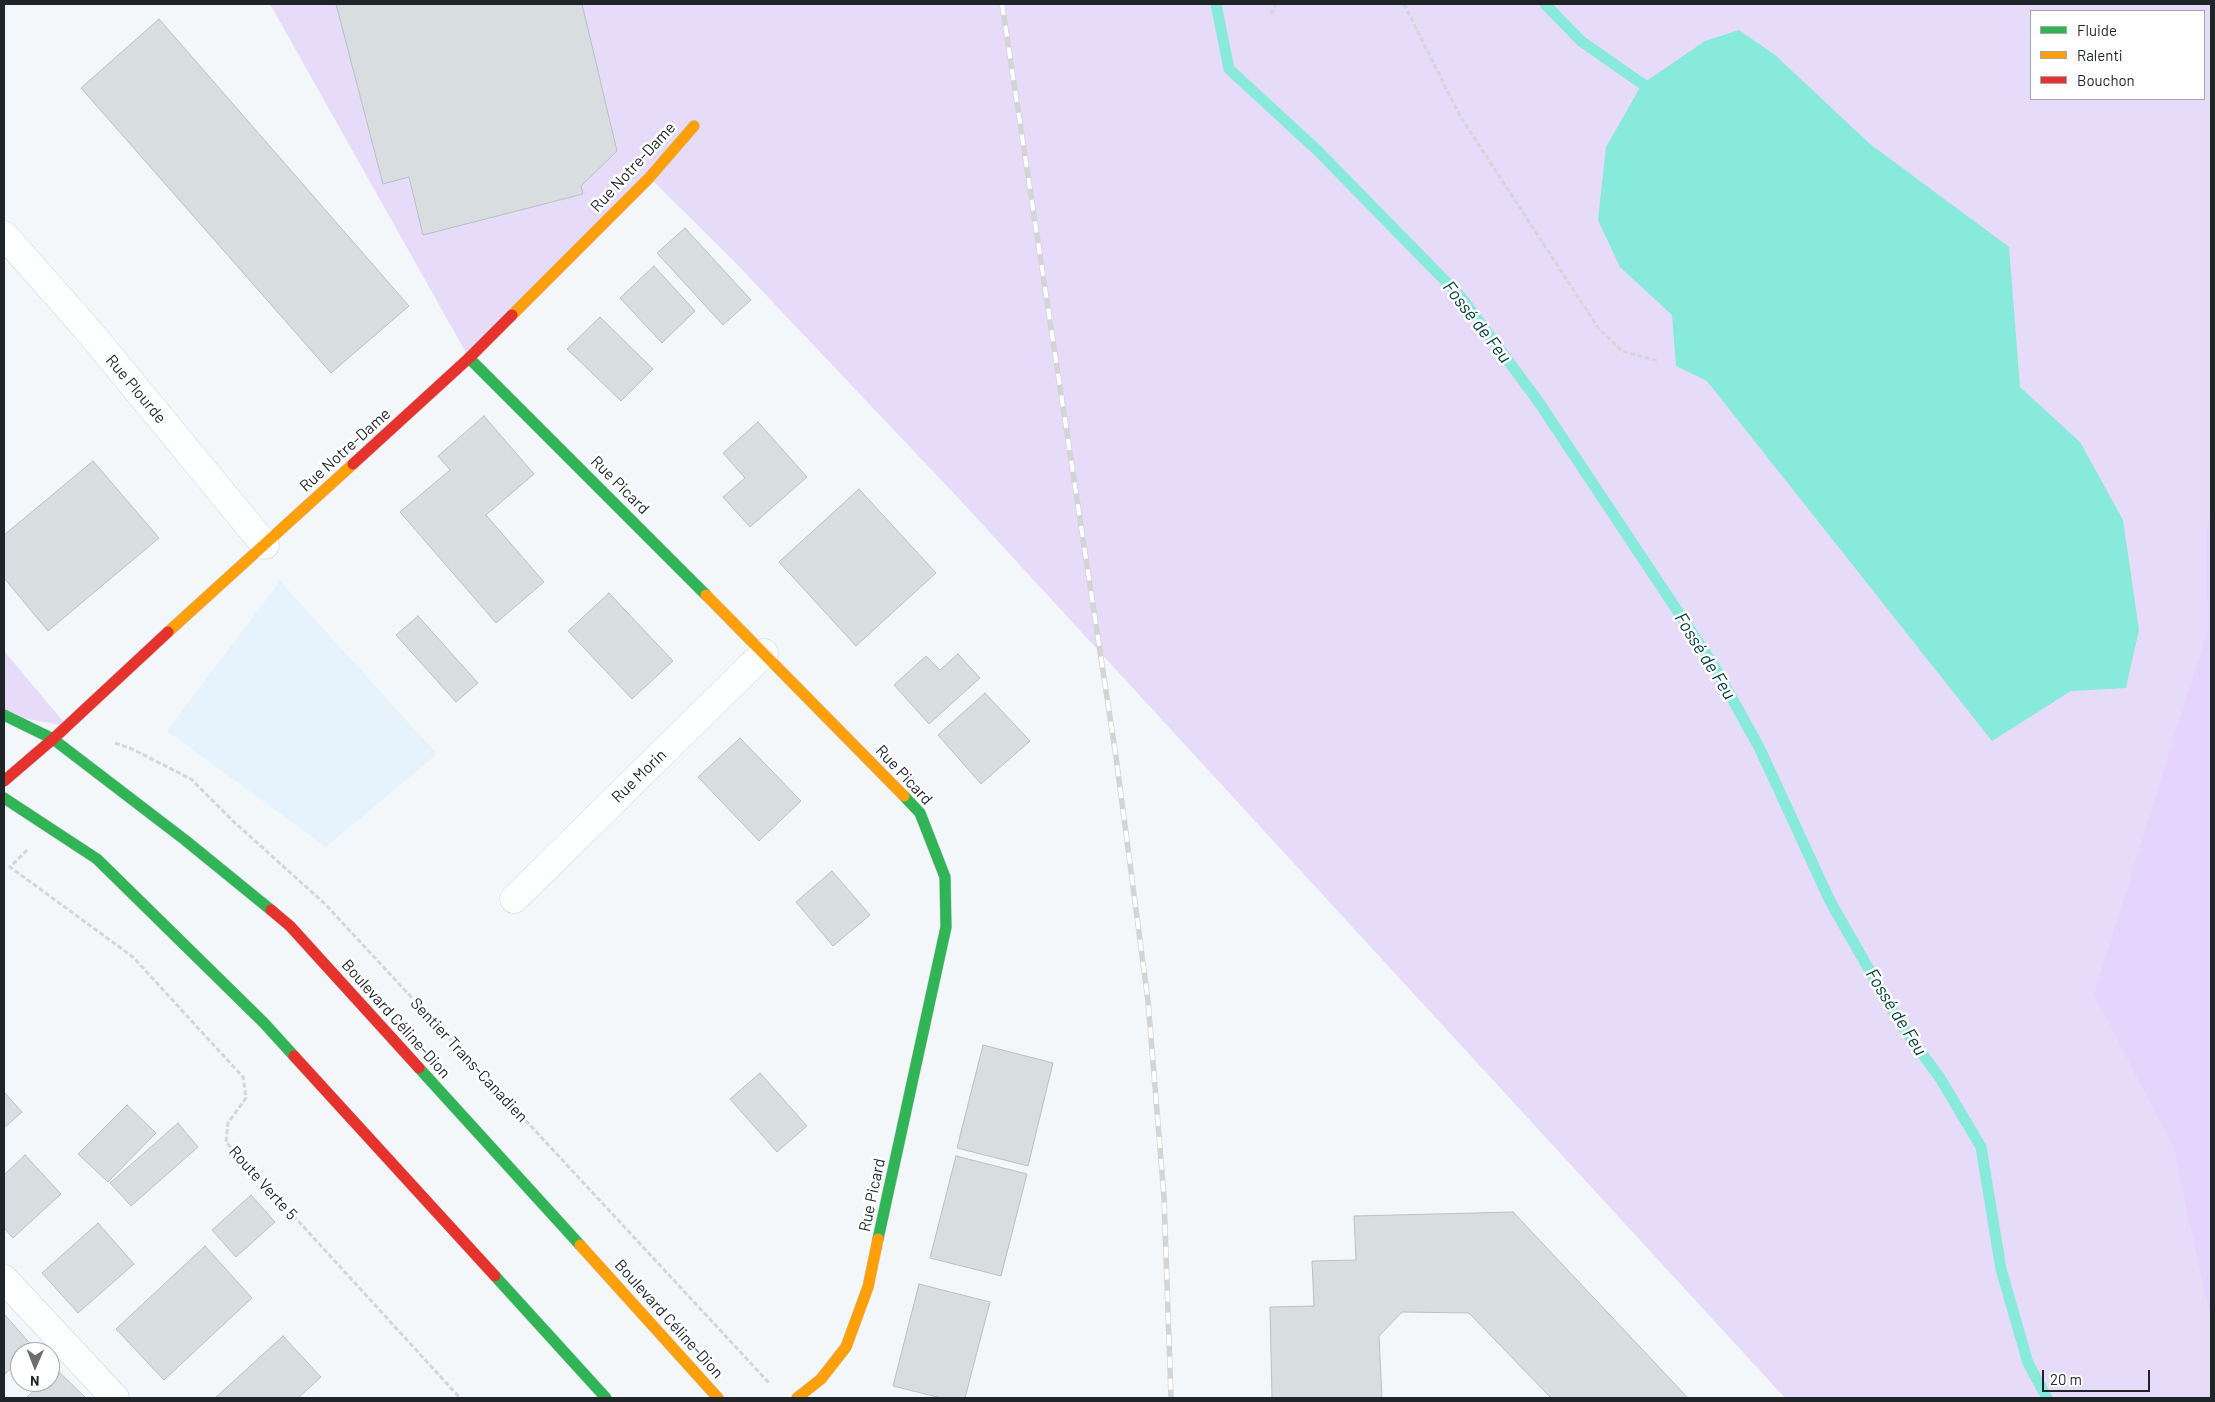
<!DOCTYPE html>
<html>
<head>
<meta charset="utf-8">
<style>
	body { margin:0 }
	#map { position:relative; width:2215px; height:1402px; overflow:hidden; background:#f4f7fa; font-family:Barlow,sans-serif }
	canvas { display:block }
	.frame { position:absolute; inset:0; border:5px solid #1f2428; pointer-events:none }
	.legend { position:absolute; left:2030px; top:10px; width:175px; height:90px; box-sizing:border-box; background:#fff; border:1px solid #a5a7a9; margin:0; padding:6px 9px; list-style:none; font-size:15px; color:#1f2428 }
	.legend li { display:flex; align-items:center; gap:10px; height:25px }
	.legend b { width:25px; border:1px solid #a5a7a9 }
	.north { position:absolute; left:10px; top:1342px; width:50px; height:50px; box-sizing:border-box; background:#fff; border:1px solid #a5a7a9; border-radius:50%; rotate:181deg; font-size:14px; font-weight:700; line-height:20px; text-align:center; color:#1f2428 }
	.north::after { content:''; display:block; margin:auto; width:18px; height:22px; background:#6a6e72; clip-path:polygon(50% 0,100% 100%,50% 72%,0 100%) }
	.scale { position:absolute; left:2042px; top:1370px; width:108px; height:22px; box-sizing:border-box; border:2px solid #1f2428; border-top:0; padding-left:6px; font-size:15px; line-height:18px; white-space:nowrap; color:#1f2428; -webkit-text-stroke:4px #fff; paint-order:stroke }
</style>
</head>
<body>
<div id="map">
<canvas width="2215" height="1402"></canvas>
<div class="frame"></div>
<ul class="legend">
<li><b style="height:6px;background:#30b455"></b>Fluide</li>
<li><b style="height:6px;background:#ff9f0a"></b>Ralenti</li>
<li><b style="height:6px;background:#e5322d"></b>Bouchon</li>
</ul>
<div class="north">N</div>
<div class="scale">20 m</div>
</div>
<script>
const c = document.querySelector('canvas').getContext('2d');
c.lineJoin = 'round';
function fillPath(path, color) {
  c.fillStyle = color;
  c.fill(path, 'evenodd');
}
function toPath(rows) {
  const path = new Path2D();
  for (const r of rows) {
    path.moveTo(r[0], r[1]);
    for (let i = 2; i < r.length; i += 2) path.lineTo(r[i], r[i + 1]);
  }
  return path;
}
function strokePath(path, color, width, dash) {
  c.strokeStyle = color;
  c.lineWidth = width;
  c.lineCap = dash ? 'butt' : 'round';
  c.setLineDash(dash || []);
  c.stroke(path);
}
function write(font, color, halo, rows, align = 'center') {
  c.font = font + ' Barlow,sans-serif';
  c.lineWidth = 5;
  c.setLineDash([]);
  c.textBaseline = 'middle';
  c.strokeStyle = halo;
  c.fillStyle = color;
  for (const [text, x, y, turn = 0] of rows) {
    c.save();
    c.translate(x, y);
    c.rotate((+turn || 0) * Math.PI / 180);
    c.textAlign = isNaN(turn) ? turn : align;
    if (halo) c.strokeText(text, 0, 0);
    c.fillText(text, 0, 0);
    c.restore();
  }
}
fillPath(toPath([
	[280,581,437,754,326,847,167,731]
]), '#e6f2fc');
fillPath(toPath([
	[270,4,2211,4,2211,1398,1785,1398,961,501,731,258,650,178,469,358],
	[2031,11,2204,11,2204,99,2031,99],
	[4,651,67,726,4,715]
]), '#e7dbfa');
fillPath(toPath([
	[2211,500,2211,1319,2173,1146,2094,995,2207,632,2206,536]
]), '#e5d4fb');
fillPath(toPath([
	[1739,30,1775,55,1870,144,2009,247,2020,387,2080,442,2123,520,2139,630,2126,688,2071,691,1992,741,1707,381,1676,366,1672,315,1620,267,1598,220,1606,147,1642,84,1705,41]
]), '#87eada');
strokePath(toPath([
	[1216,4,1229,69,1317,150,1461,297,1538,401,1714,666,1759,747,1830,901,1899,1022,1940,1078,1981,1147,2001,1269,2028,1363,2047,1398],
	[1545,4,1581,41,1654,92]
]), '#87eada', 11);
const building = toPath([
	[336,4,582,4,617,151,581,186,583,194,423,235,409,177,383,184,336,4],
	[159,19,409,306,331,373,81,88,159,19],
	[685,228,751,300,723,325,657,253,685,228],
	[654,266,695,311,662,343,620,298,654,266],
	[600,317,653,369,621,401,567,349,600,317],
	[484,416,534,474,486,515,544,582,496,623,400,512,450,470,438,456,484,416],
	[758,422,807,477,750,527,723,497,745,478,723,453,758,422],
	[93,461,159,538,48,631,4,578,4,535,93,461],
	[859,489,936,573,856,646,779,562,859,489],
	[609,593,673,661,632,699,568,631,609,593],
	[418,616,478,683,456,702,396,635,418,616],
	[958,654,980,678,929,724,894,685,926,656,940,670,958,654],
	[985,693,1030,741,981,784,938,735,985,693],
	[740,738,801,801,759,841,698,777,740,738],
	[832,871,870,915,833,946,796,902,832,871],
	[983,1045,1053,1063,1028,1166,957,1148,983,1045],
	[760,1073,807,1126,777,1152,730,1099,760,1073],
	[4,1092,22,1112,4,1128,4,1092],
	[127,1105,156,1133,108,1182,78,1154,127,1105],
	[178,1123,198,1147,131,1206,110,1183,178,1123],
	[25,1155,61,1194,13,1238,4,1228,4,1175,25,1155],
	[956,1156,1027,1174,1001,1276,930,1258,956,1156],
	[251,1195,275,1222,236,1257,212,1230,251,1195],
	[1513,1212,1688,1398,1551,1398,1469,1313,1402,1312,1379,1336,1382,1398,1272,1398,1270,1307,1314,1306,1312,1261,1356,1260,1354,1216,1513,1212],
	[98,1223,134,1264,78,1313,42,1273,98,1223],
	[205,1246,252,1298,164,1380,116,1329,205,1246],
	[919,1284,990,1302,965,1398,941,1398,893,1386,919,1284],
	[4,1314,34,1348,29,1352,20,1352,20,1360,4,1375,4,1314],
	[283,1336,321,1377,298,1398,215,1398,283,1336],
	[56,1369,86,1398,26,1398,43,1382,50,1382,50,1375,56,1369]
]);
fillPath(building, '#d8dddf');
strokePath(building, '#bcc0c2', 1);
const street = toPath([
	[4,235,87,329,265,545],
	[514,899,764,653],
	[4,1279,115,1398]
]);
const fast = toPath([
	[469,358,706,595],
	[4,715,53,739,185,840,271,910],
	[4,798,97,859,264,1023,294,1056],
	[419,1068,580,1245],
	[878,1239,946,927,945,877,920,813,904,796],
	[495,1276,606,1398]
]);
const slow = toPath([
	[512,315,649,178,694,126],
	[706,595,904,796],
	[168,632,353,464],
	[580,1245,718,1398],
	[797,1398,821,1379,846,1347,868,1287,878,1239]
]);
const jam = toPath([
	[353,464,469,358,512,315],
	[4,781,53,739,168,632],
	[271,910,290,926,419,1068],
	[294,1056,495,1276]
]);
strokePath(street, '#cfd3d6', 29);
strokePath(fast, '#cfd3d6', 12);
strokePath(slow, '#cfd3d6', 12);
strokePath(jam, '#cfd3d6', 12);
strokePath(toPath([
	[1404,4,1460,116,1599,329,1622,351,1658,361],
	[1271,14,1276,4],
	[115,743,132,749,191,779,233,821,325,904,769,1383],
	[27,850,10,867,133,957,243,1077,246,1098,228,1123,226,1142,460,1398]
]), '#d4d6d7', 3, [5, 2.5]);
strokePath(street, '#fdfefe', 28);
strokePath(fast, '#30b455', 11);
strokePath(slow, '#ff9f0a', 11);
strokePath(jam, '#e5322d', 11);
const rail = toPath([
	[1002,4,1116,757,1148,1001,1164,1197,1171,1398]
]);
strokePath(rail, '#d3d4d5', 5.5);
strokePath(rail, '#fff', 4, [11]);
write('16px', '#1f2428', '#fff', [
	["Rue Notre-Dame",633,167,-47],
	["Rue Plourde",136,389,50],
	["Rue Notre-Dame",345,450,-42],
	["Rue Picard",620,485,45],
	["Rue Picard",904,775,47],
	["Rue Morin",639,776,-44],
	["Boulevard Céline-Dion",396,1019,48],
	["Sentier Trans-Canadien",469,1060,47],
	["Route Verte 5",263,1183,48],
	["Rue Picard",872,1195,-78],
	["Boulevard Céline-Dion",669,1319,48]
]);
write('italic 18px', '#004138', '#fff', [
	["Fossé de Feu",1477,322,52],
	["Fossé de Feu",1705,656,58],
	["Fossé de Feu",1896,1012,58]
]);
</script>
</body>
</html>
